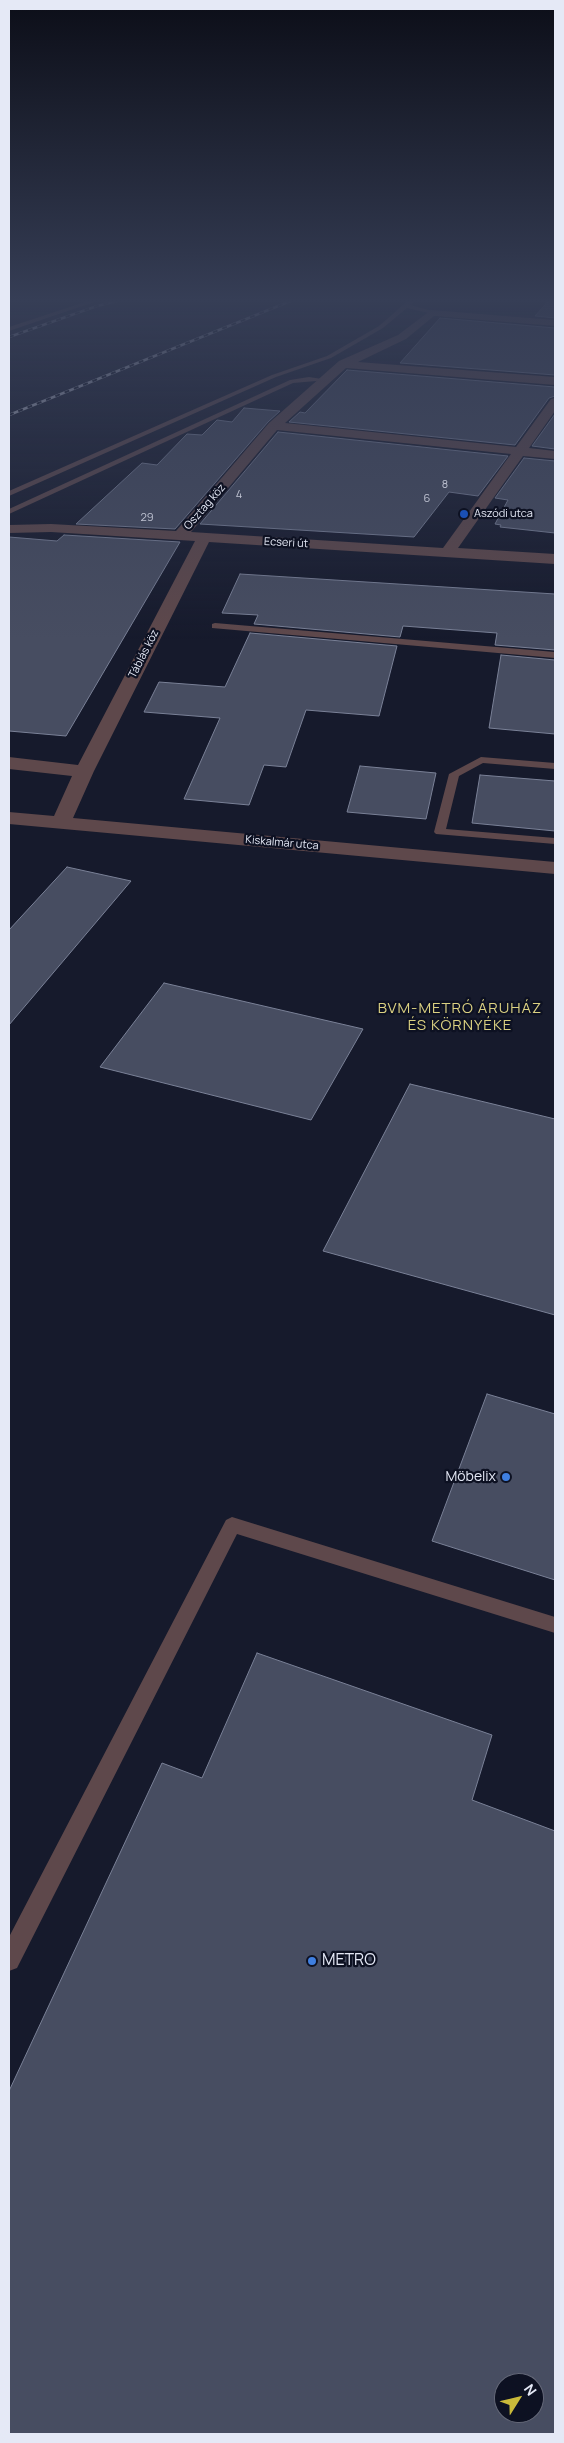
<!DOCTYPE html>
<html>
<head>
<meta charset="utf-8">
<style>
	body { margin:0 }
	#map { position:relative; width:564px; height:2443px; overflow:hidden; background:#161a2c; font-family:Manrope,sans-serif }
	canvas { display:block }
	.frame { position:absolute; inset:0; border:10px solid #e5e9f6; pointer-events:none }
	.north { position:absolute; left:494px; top:2373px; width:50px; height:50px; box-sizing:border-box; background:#0d1122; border:1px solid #636777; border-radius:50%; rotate:54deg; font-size:14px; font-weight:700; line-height:20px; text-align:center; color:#e5e9f6 }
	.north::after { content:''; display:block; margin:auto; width:18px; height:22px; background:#caba3a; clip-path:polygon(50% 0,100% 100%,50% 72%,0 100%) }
</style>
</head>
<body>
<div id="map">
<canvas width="564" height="2443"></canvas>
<div class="frame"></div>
<div class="north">N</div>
</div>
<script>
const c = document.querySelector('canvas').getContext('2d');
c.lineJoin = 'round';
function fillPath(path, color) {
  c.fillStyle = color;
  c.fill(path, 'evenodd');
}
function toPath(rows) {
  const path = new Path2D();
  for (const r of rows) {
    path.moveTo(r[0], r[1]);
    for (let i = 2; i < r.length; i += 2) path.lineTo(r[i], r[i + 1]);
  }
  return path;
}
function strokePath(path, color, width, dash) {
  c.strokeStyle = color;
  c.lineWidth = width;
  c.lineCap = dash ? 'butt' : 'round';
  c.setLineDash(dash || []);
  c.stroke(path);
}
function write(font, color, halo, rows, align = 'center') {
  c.font = font + ' Manrope,sans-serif';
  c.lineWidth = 4.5;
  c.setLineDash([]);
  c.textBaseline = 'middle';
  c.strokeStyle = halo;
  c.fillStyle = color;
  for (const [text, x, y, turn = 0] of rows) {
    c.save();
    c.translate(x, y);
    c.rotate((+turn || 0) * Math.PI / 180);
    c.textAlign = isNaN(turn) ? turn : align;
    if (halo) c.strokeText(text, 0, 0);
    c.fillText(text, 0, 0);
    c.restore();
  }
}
const building = toPath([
	[551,298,555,298,555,318,535,316,551,298],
	[440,318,555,328,555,375,400,363,440,318],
	[347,370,555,387,555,396,549,398,515,445,289,422,300,412,305,413,347,370],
	[244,408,280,411,268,422,175,529,76,524,142,463,157,465,187,434,202,435,217,420,232,422,244,408],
	[555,414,555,449,532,446,555,414],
	[278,432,508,456,478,496,449,492,414,537,200,524,278,432],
	[524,458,555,461,555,533,500,527,501,525,495,524,508,500,495,498,524,458],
	[64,535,180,542,66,736,9,731,9,537,57,541,64,535],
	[240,574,555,594,555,650,495,645,497,633,403,626,400,637,254,624,258,615,222,613,240,574],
	[250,633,397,646,379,716,306,710,286,767,264,765,249,805,184,799,220,718,144,712,159,682,225,687,250,633],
	[501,655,555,660,555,734,489,728,501,655],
	[360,766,436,773,426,819,347,812,360,766],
	[480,775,555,781,555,831,472,823,480,775],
	[67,867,131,881,9,1025,9,930,67,867],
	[164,983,363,1029,311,1120,100,1067,164,983],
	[410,1084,555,1119,555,1315,323,1251,410,1084],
	[487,1394,555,1414,555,1580,432,1541,487,1394],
	[257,1653,492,1735,472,1800,555,1831,555,2434,9,2434,9,2091,162,1763,202,1778,257,1653],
	[504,2383,534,2383,534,2413,504,2413,504,2383]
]);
fillPath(building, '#474d61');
strokePath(building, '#7a8197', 1);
fillPath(toPath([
	[97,298,106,298,9,331,9,327,97,298],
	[411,298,418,298,410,305,440,313,437,315,407,308,383,328,331,358,276,377,9,496,9,491,272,375,327,356,379,326,411,298],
	[309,377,328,380,293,383,9,514,9,509,290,380,309,377],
	[215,623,555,652,555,658,212,628,212,624,215,623],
	[481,757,555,763,555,769,483,763,459,776,446,829,555,838,555,844,436,834,434,832,449,774,481,757],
	[232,1517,555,1617,555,1633,237,1534,17,1968,9,1971,9,1937,226,1520,232,1517]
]), '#5e484b');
fillPath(toPath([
	[431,310,555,320,555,326,434,316,406,339,358,362,555,377,555,385,346,368,285,423,516,447,551,399,555,398,555,411,529,448,555,451,555,459,523,456,458,548,555,554,555,564,209,542,94,771,73,818,555,862,555,874,9,824,9,812,54,816,72,776,9,769,9,757,78,765,195,541,51,532,9,533,9,525,51,524,176,531,269,423,339,361,398,335,431,310],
	[277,430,511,454,443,548,191,532,277,430]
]), '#5e484b');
const rail = toPath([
	[9,337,97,306,129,298],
	[9,415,298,298]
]);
strokePath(rail, '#b8bcca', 2.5);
strokePath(rail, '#0d1122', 2, [5]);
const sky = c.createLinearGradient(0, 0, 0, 640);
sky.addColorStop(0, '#0c0e18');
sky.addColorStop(0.47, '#363e56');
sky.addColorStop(1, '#363e5600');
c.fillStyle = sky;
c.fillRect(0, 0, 564, 640);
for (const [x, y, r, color] of [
	[464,514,5,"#1a4fb4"],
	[506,1477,5,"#3f7fe0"],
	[312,1961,5,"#3f7fe0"]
]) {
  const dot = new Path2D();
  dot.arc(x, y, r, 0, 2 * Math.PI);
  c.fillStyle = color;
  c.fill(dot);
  strokePath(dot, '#0d1122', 2);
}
write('11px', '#bec2d1', null, [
	["8",445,485],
	["4",239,495],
	["6",427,499],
	["29",147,518]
]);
write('11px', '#e5e9f6', '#0d1122', [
	["Osztag köz",205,507,-49],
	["Ecseri út",286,543,3],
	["Táblás köz",144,654,-63],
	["Kiskalmár utca",282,843,5]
]);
write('11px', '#e5e9f6', '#0d1122', [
	["Aszódi utca",474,514]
], 'left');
write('14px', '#e5e9f6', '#0d1122', [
	["Möbelix",496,1477]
], 'right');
c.letterSpacing = '1px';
write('15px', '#dbd182', '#0d1122', [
	["BVM-METRÓ ÁRUHÁZ",460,1009],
	["ÉS KÖRNYÉKE",460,1026]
]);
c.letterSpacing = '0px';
write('16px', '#e5e9f6', '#0d1122', [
	["METRO",322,1961]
], 'left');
</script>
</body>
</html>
